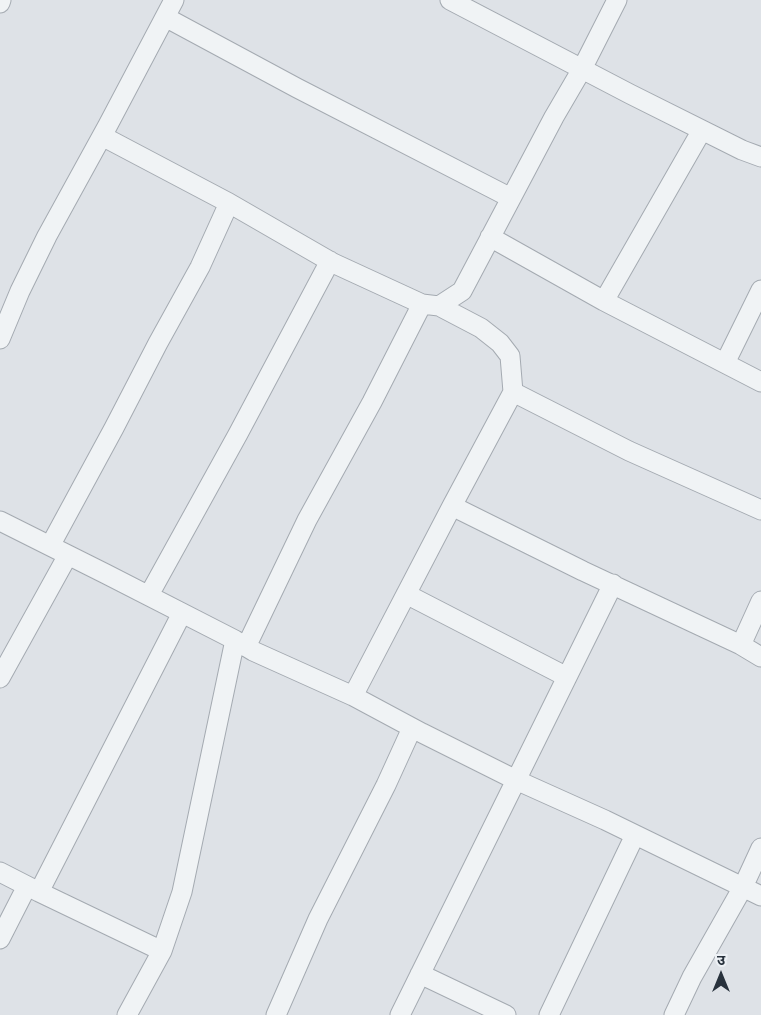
<!DOCTYPE html>
<html>
<head>
<meta charset="utf-8">
<style>
	body { margin:0 }
	#map { position:relative; width:761px; height:1015px; overflow:hidden; background:#dee2e7; font-family:"IBM Plex Sans","Noto Sans Devanagari",sans-serif }
	canvas { display:block }
	.north { position:absolute; left:696px; top:950px; width:50px; height:50px; -webkit-text-stroke:4px #edf1f5; paint-order:stroke; rotate:0deg; font-size:14px; font-weight:700; line-height:20px; text-align:center; color:#28323d }
	.north::after { content:''; display:block; margin:auto; width:18px; height:22px; background:#28323d; clip-path:polygon(50% 0,100% 100%,50% 72%,0 100%) }
</style>
</head>
<body>
<div id="map">
<canvas width="761" height="1015"></canvas>
<div class="north">उ</div>
</div>
<script>
const c = document.querySelector('canvas').getContext('2d');
c.lineJoin = 'round';
function toPath(rows) {
  const path = new Path2D();
  for (const r of rows) {
    path.moveTo(r[0], r[1]);
    for (let i = 2; i < r.length; i += 2) path.lineTo(r[i], r[i + 1]);
  }
  return path;
}
function strokePath(path, color, width, dash) {
  c.strokeStyle = color;
  c.lineWidth = width;
  c.lineCap = dash ? 'butt' : 'round';
  c.setLineDash(dash || []);
  c.stroke(path);
}
const minor = toPath([
	[450,0,630,94,742,150,761,157],
	[0,3,1,0],
	[165,17,297,88,511,198],
	[102,136,229,203,333,263,422,304,439,306,481,328,500,343,510,356,513,392,452,506,353,696],
	[490,237,604,301,761,382],
	[604,301,702,130],
	[439,306,462,291,554,117,582,69,617,0],
	[0,339,20,291,47,236,108,125,174,0],
	[725,363,761,290],
	[513,392,629,451,761,510],
	[452,506,583,571,741,645,761,657],
	[0,521,106,574,235,640,253,651,353,696,422,733,516,780,605,820,761,896],
	[50,546,114,428,158,343,200,267,229,203],
	[406,594,567,677],
	[149,595,238,434,330,261],
	[741,645,761,601],
	[246,647,307,520,372,402,422,304],
	[0,678,68,555],
	[0,872,39,892,162,951],
	[39,892,182,613],
	[0,939,27,886],
	[420,974,506,1015],
	[127,1015,162,951,182,892,235,640],
	[276,1015,318,919,386,785,412,728],
	[400,1015,613,584],
	[549,1015,635,835],
	[674,1015,692,977,743,887,761,848]
]);
strokePath(minor, '#a4aab1', 21);
strokePath(minor, '#f0f3f5', 19);
</script>
</body>
</html>
